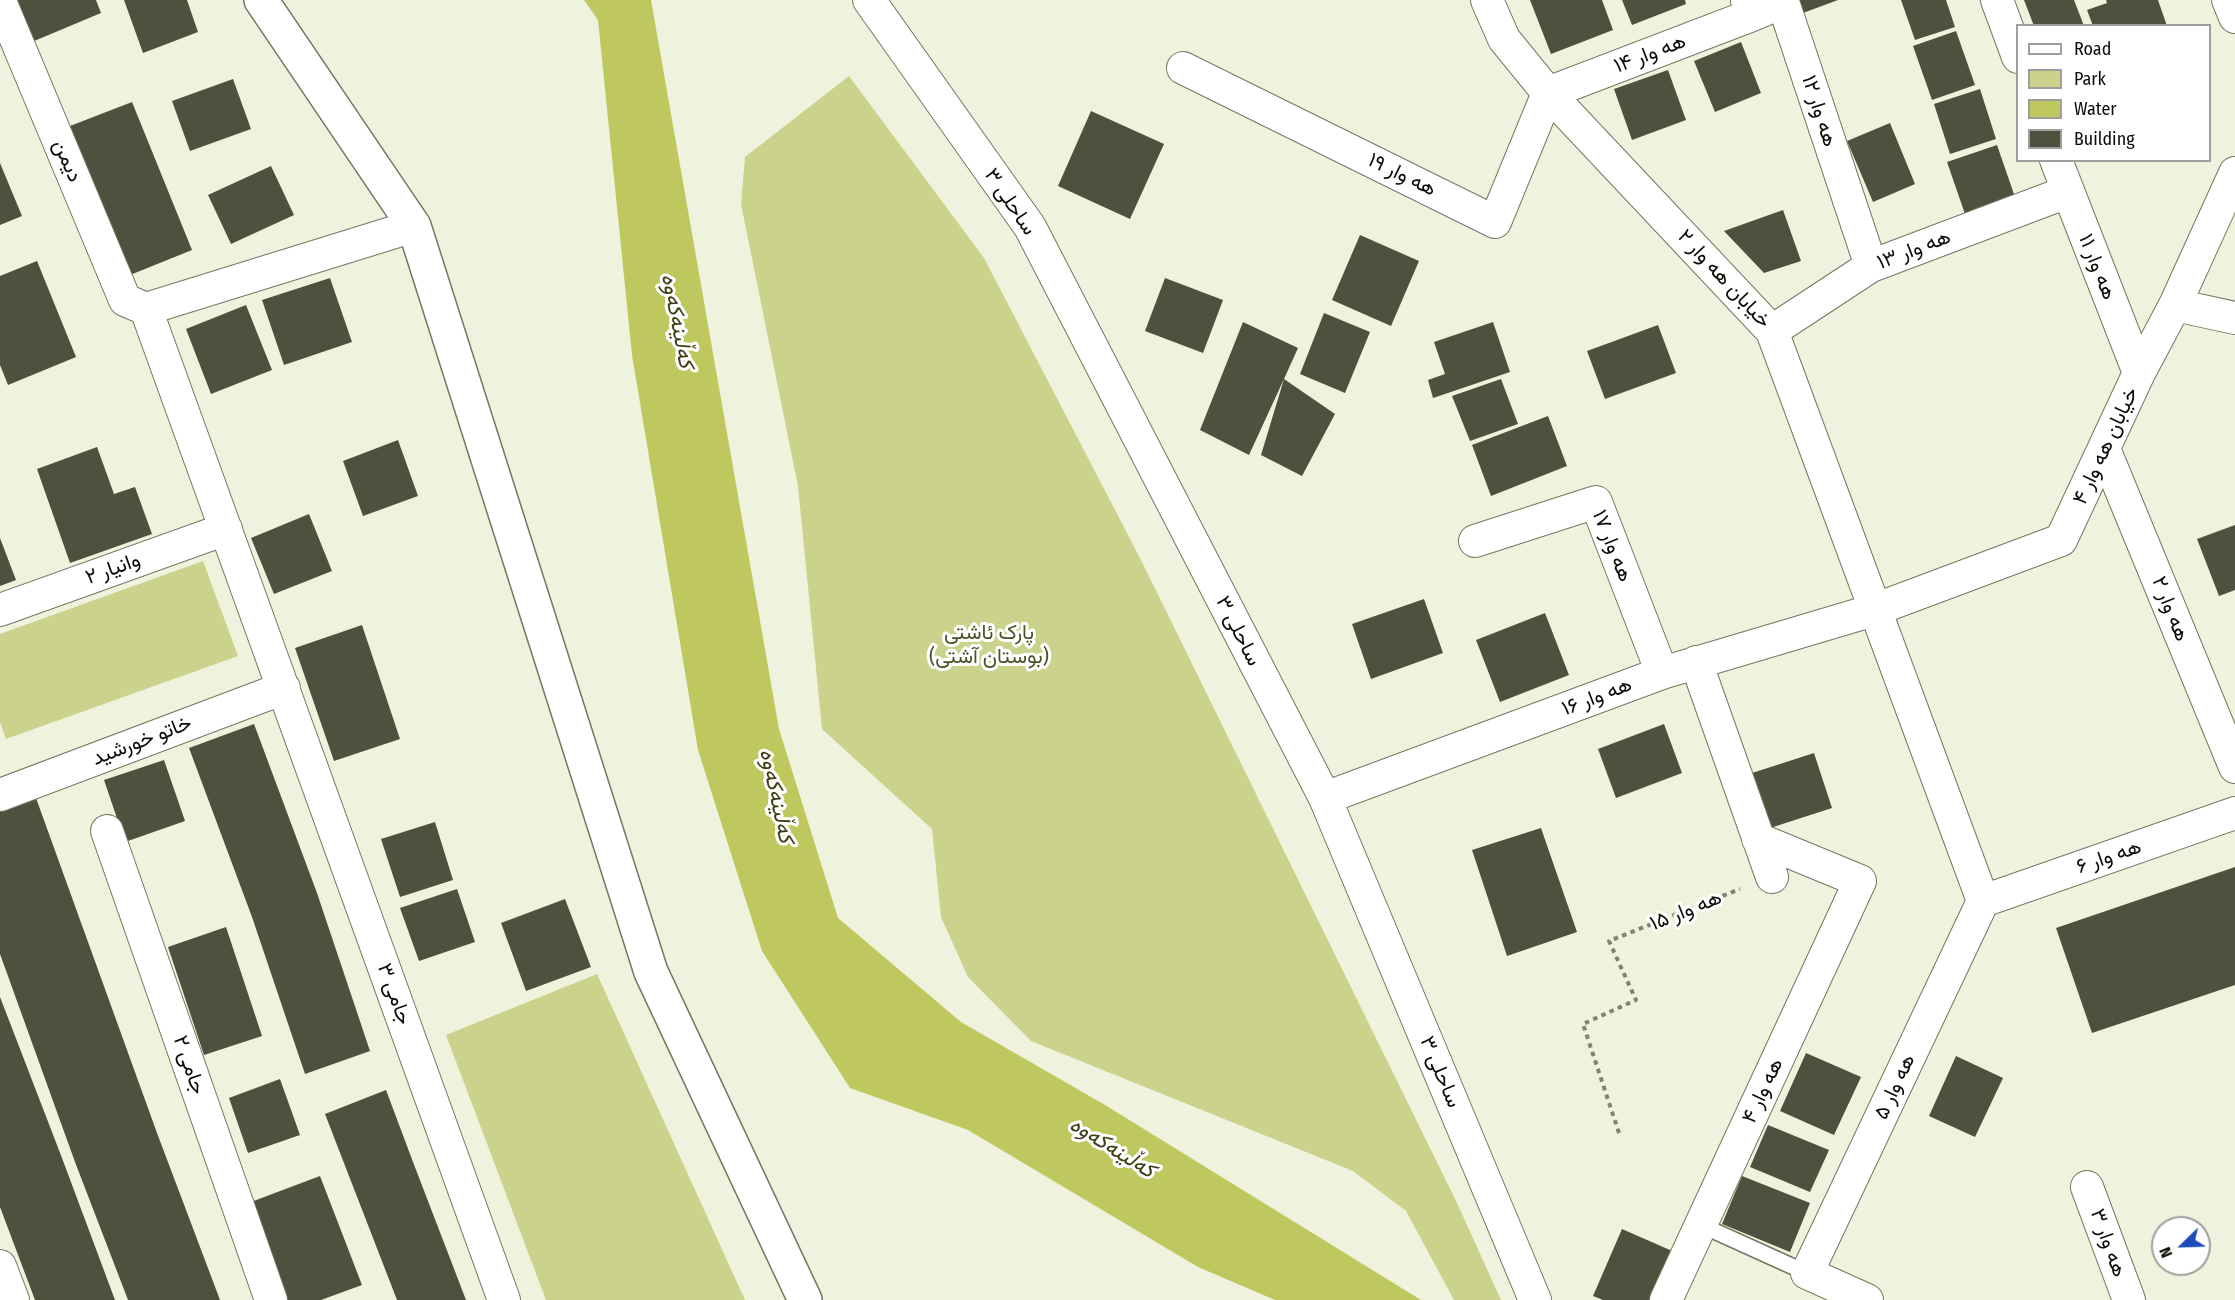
<!DOCTYPE html>
<html>
<head>
<meta charset="utf-8">
<style>
	body { margin:0 }
	#map { position:relative; width:2235px; height:1300px; overflow:hidden; background:#eff2dc; font-family:"Fira Sans Condensed",sans-serif }
	canvas { display:block }
	.legend { position:absolute; left:2016px; top:24px; width:195px; height:138px; box-sizing:border-box; background:#fff; border:2px solid #9e9e9c; margin:0; padding:8px 10px; list-style:none; font-size:18px; color:#0d0d07 }
	.legend li { display:flex; align-items:center; gap:12px; height:30px }
	.legend b { width:30px; border:2px solid #9e9e9c }
	.north { position:absolute; left:2151px; top:1216px; width:60px; height:60px; box-sizing:border-box; background:#fff; border:2px solid #9e9e9c; border-radius:50%; rotate:247deg; font-size:16px; font-weight:700; line-height:24px; text-align:center; color:#0d0d07 }
	.north::after { content:''; display:block; margin:auto; width:21px; height:27px; background:#1d4cba; clip-path:polygon(50% 0,100% 100%,50% 72%,0 100%) }
</style>
</head>
<body>
<div id="map">
<canvas width="2235" height="1300"></canvas>
<ul class="legend">
<li><b style="height:8px;background:#fff"></b>Road</li>
<li><b style="height:16px;background:#cbd28b"></b>Park</li>
<li><b style="height:16px;background:#bfc85f"></b>Water</li>
<li><b style="height:16px;background:#4f513f"></b>Building</li>
</ul>
<div class="north">N</div>
</div>
<script>
const c = document.querySelector('canvas').getContext('2d');
c.lineJoin = 'round';
function fillPath(path, color) {
  c.fillStyle = color;
  c.fill(path, 'evenodd');
}
function toPath(rows) {
  const path = new Path2D();
  for (const r of rows) {
    path.moveTo(r[0], r[1]);
    for (let i = 2; i < r.length; i += 2) path.lineTo(r[i], r[i + 1]);
  }
  return path;
}
function strokePath(path, color, width, dash) {
  c.strokeStyle = color;
  c.lineWidth = width;
  c.lineCap = dash ? 'butt' : 'round';
  c.setLineDash(dash || []);
  c.stroke(path);
}
function write(font, color, halo, rows, align = 'center') {
  c.font = font + ' "Fira Sans Condensed",Vazirmatn,sans-serif';
  c.lineWidth = 6;
  c.setLineDash([]);
  c.textBaseline = 'middle';
  c.strokeStyle = halo;
  c.fillStyle = color;
  for (const [text, x, y, turn = 0] of rows) {
    c.save();
    c.translate(x, y);
    c.rotate((+turn || 0) * Math.PI / 180);
    c.textAlign = isNaN(turn) ? turn : align;
    if (halo) c.strokeText(text, 0, 0);
    c.fillText(text, 0, 0);
    c.restore();
  }
}
fillPath(toPath([
	[849,76,984,258,1141,560,1457,1203,1501,1300,1454,1300,1406,1211,1353,1171,1031,1041,968,977,941,917,932,829,822,729,798,486,741,204,745,157],
	[203,561,238,656,6,739,0,722,0,634],
	[597,974,745,1300,546,1300,446,1035]
]), '#cbd28b');
fillPath(toPath([
	[584,0,651,0,779,729,838,918,961,1022,1105,1105,1421,1300,1275,1300,1198,1267,968,1130,850,1088,762,951,698,750,632,355,598,20]
]), '#bfc85f');
fillPath(toPath([
	[9,0,96,0,101,13,27,44],
	[124,0,187,0,198,32,143,53],
	[1530,0,1602,0,1613,30,1551,54],
	[1622,0,1685,0,1686,4,1632,25],
	[1798,0,1838,0,1803,13],
	[1901,0,1946,0,1955,27,1915,40],
	[2024,0,2074,0,2084,26,2034,26],
	[2106,0,2158,0,2167,26,2093,26,2087,10,2107,3],
	[1956,31,1975,85,1932,100,1913,46],
	[1741,42,1761,93,1715,112,1694,61],
	[1668,70,1686,120,1632,140,1614,89],
	[233,79,251,129,190,151,172,101],
	[1980,89,1996,139,1950,154,1934,104],
	[132,102,192,250,130,275,70,126],
	[1091,111,1164,144,1130,219,1058,186],
	[1890,123,1915,184,1873,202,1847,141],
	[1997,145,2016,200,1966,217,1947,162],
	[0,163,22,216,0,225],
	[271,166,294,215,231,244,208,195],
	[1783,210,1801,261,1764,273,1724,231],
	[1360,235,1419,261,1391,326,1332,300],
	[37,261,76,357,8,385,0,365,0,276],
	[330,278,352,342,284,365,262,300],
	[1165,278,1223,300,1203,353,1145,331],
	[246,305,272,370,211,394,186,329],
	[1324,313,1370,332,1345,393,1300,374],
	[1243,322,1298,348,1284,379,1335,414,1302,476,1261,455,1284,379,1249,455,1200,430],
	[1493,322,1510,372,1433,398,1428,380,1445,374,1434,342],
	[1658,325,1676,373,1605,399,1587,351],
	[1501,379,1518,424,1470,441,1452,396],
	[1548,416,1567,466,1491,496,1472,445],
	[398,440,418,496,363,516,343,461],
	[97,447,114,494,135,487,152,534,70,563,37,469],
	[309,514,332,571,274,594,251,538],
	[2235,525,2235,590,2219,596,2197,539],
	[0,538,16,580,0,586],
	[1424,599,1443,653,1371,679,1352,624],
	[1545,613,1569,675,1500,702,1476,640],
	[362,625,400,739,334,761,295,648],
	[254,724,317,893,370,1051,305,1074,252,917,189,748],
	[1664,724,1682,773,1616,798,1598,749],
	[1814,753,1832,808,1764,830,1746,775],
	[164,760,185,821,125,842,104,780],
	[36,798,157,1133,220,1300,128,1300,75,1162,0,954,0,811],
	[435,822,453,880,400,897,381,839],
	[1541,828,1577,932,1507,956,1472,850],
	[2235,867,2235,985,2092,1033,2056,928],
	[457,889,475,942,419,961,400,908],
	[565,899,591,967,526,991,501,923],
	[226,927,262,1036,204,1055,168,947],
	[0,997,62,1158,115,1300,35,1300,0,1207],
	[1806,1053,1861,1077,1834,1135,1780,1111],
	[1956,1056,2003,1078,1975,1137,1929,1116],
	[280,1079,300,1135,248,1153,229,1098],
	[386,1090,413,1162,466,1300,397,1300,325,1114],
	[1768,1125,1829,1150,1810,1192,1750,1167],
	[320,1176,362,1285,321,1300,288,1300,251,1202],
	[1742,1176,1810,1203,1790,1252,1722,1224],
	[1622,1229,1679,1254,1659,1300,1603,1300,1593,1296]
]), '#4f513f');
const lane = toPath([
	[1701,1225,1807,1273]
]);
const street = toPath([
	[869,0,1030,227,1325,798,1535,1300],
	[1487,0,1504,39,1548,93,1772,331,1983,901],
	[1747,0,1752,15,1783,2,1871,266],
	[1997,0,2018,57],
	[2228,0,2235,17],
	[0,1,125,300,146,309],
	[1183,68,1495,222,1548,93,1752,15],
	[2056,160,2139,373],
	[2175,305,2235,318],
	[146,309,504,1300],
	[146,309,414,226],
	[1772,331,1871,266,2067,192],
	[2105,451,2235,767],
	[1475,541,1596,502,1662,673],
	[0,610,226,529],
	[1696,662,1772,877],
	[0,795,284,688],
	[1325,798,1662,673,1874,610,2061,540,2139,373,2175,305,2235,173],
	[107,831,271,1300],
	[1983,901,2235,813],
	[2087,1187,2129,1300],
	[0,1266,13,1300],
	[1666,1300,1860,881,1758,839],
	[1867,1300,1807,1273,1983,901]
]);
const secondary = toPath([
	[261,0,414,226,651,972,805,1300]
]);
strokePath(lane, '#747763', 18);
strokePath(street, '#747763', 34);
strokePath(secondary, '#747763', 36);
strokePath(toPath([
	[1619,1133,1583,1024,1636,1000,1609,941,1740,889]
]), '#818274', 4, [4.5, 4.5]);
strokePath(lane, '#fff', 15);
strokePath(street, '#fff', 32);
strokePath(secondary, '#fff', 33);
write('21px', '#0d0d07', '#fff', [
	["هه وار ۱۴",1650,54,-21],
	["هه وار ۱۲",1819,111,72],
	["دیمن",67,161,67],
	["هه وار ۱۹",1402,175,26],
	["ساحلی ۳",1010,202,56],
	["هه وار ۱۳",1914,250,-21],
	["هه وار ۱۱",2097,267,68],
	["خیابان هه وار ۲",1724,279,47],
	["خیابان هه وار ۴",2106,446,-65],
	["هه وار ۱۷",1612,546,68],
	["وانیار ۲",113,569,-20],
	["هه وار ۲",2170,609,68],
	["ساحلی ۳",1238,631,63],
	["هه وار ۱۶",1597,697,-21],
	["خاتو خورشید",142,741,-21],
	["هه وار ۶",2109,857,-19],
	["هه وار ۱۵",1686,911,-22],
	["جامی ۳",394,994,70],
	["جامی ۲",189,1065,71],
	["ساحلی ۳",1440,1072,67],
	["هه وار ۵",1895,1087,-65],
	["هه وار ۴",1763,1091,-65],
	["هه وار ۳",2108,1243,70]
]);
write('21px', '#4d5126', '#fff', [
	["پارک ئاشتی",989,633],
	["(بوستان آشتی)",989,657]
]);
write('italic 22px', '#3c3f14', '#fff', [
	["کەڵینەکەوە",677,321,79],
	["کەڵینەکەوە",776,796,78],
	["کەڵینەکەوە",1112,1148,32]
]);
</script>
</body>
</html>
